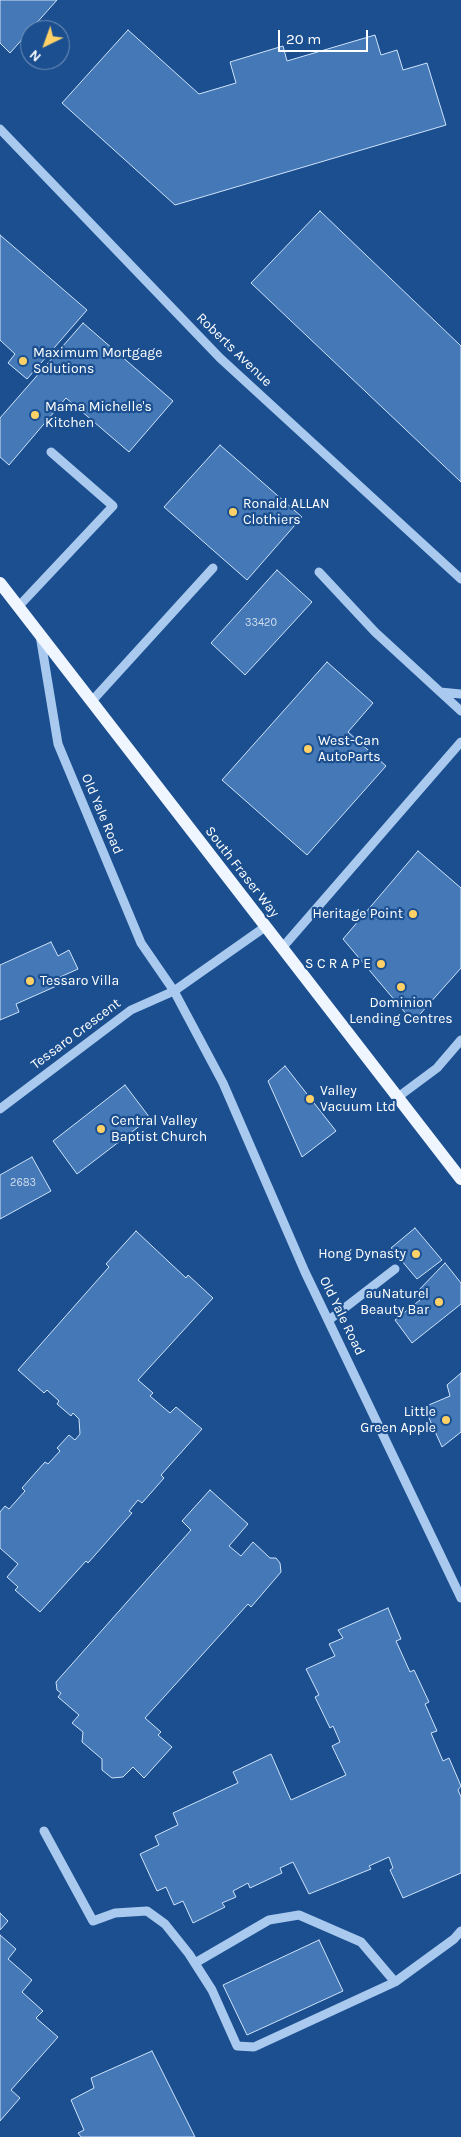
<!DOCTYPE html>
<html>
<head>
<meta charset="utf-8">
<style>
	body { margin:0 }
	#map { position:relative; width:461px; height:2137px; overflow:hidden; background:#1b4f8f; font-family:Karla,sans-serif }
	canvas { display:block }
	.north { position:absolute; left:20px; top:20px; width:50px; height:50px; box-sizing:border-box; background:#1b4f8f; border:1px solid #7695bc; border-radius:50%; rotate:222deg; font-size:14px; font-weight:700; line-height:20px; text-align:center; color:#fff }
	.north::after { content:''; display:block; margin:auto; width:18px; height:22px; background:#ffd166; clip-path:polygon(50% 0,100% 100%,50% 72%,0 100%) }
	.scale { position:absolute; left:278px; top:30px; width:90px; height:22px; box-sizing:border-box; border:2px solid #fff; border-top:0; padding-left:6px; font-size:15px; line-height:18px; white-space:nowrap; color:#fff; -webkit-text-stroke:4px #1b4f8f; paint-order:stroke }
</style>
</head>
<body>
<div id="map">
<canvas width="461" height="2137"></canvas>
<div class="north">N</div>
<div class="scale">20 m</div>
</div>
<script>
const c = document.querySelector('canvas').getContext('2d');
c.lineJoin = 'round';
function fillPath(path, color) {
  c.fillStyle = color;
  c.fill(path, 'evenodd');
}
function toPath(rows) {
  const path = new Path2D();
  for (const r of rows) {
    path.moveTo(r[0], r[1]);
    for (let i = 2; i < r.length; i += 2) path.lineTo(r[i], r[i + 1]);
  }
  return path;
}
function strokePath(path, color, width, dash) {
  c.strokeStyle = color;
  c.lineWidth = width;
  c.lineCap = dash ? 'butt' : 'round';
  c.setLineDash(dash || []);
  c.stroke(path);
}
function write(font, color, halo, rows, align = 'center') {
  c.font = font + ' Karla,sans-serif';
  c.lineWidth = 4.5;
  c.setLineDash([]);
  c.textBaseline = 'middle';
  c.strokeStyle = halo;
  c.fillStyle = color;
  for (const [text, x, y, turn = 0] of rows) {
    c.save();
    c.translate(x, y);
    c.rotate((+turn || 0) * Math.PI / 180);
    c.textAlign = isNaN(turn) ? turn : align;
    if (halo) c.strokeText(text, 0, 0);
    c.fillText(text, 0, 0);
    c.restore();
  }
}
const building = toPath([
	[0,0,57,0,10,53,0,43,0,0],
	[128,30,199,94,236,83,230,62,283,46,287,61,375,35,381,55,397,50,403,70,427,63,446,125,175,205,62,103,128,30],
	[320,211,461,346,461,482,251,283,320,211],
	[0,235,87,310,27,379,8,363,15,354,0,340,0,235],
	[83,323,173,401,129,452,66,398,9,465,0,457,0,418,83,323],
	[220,445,302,517,247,580,164,507,220,445],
	[277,570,312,602,245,675,211,643,277,570],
	[327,662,373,703,348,732,386,766,307,855,222,780,327,662],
	[418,851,461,888,461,968,413,1022,343,939,418,851],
	[51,942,58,956,69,950,78,969,58,978,61,984,16,1004,19,1012,0,1020,0,965,51,942],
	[285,1066,336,1131,302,1157,268,1081,285,1066],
	[125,1085,150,1118,77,1174,53,1141,125,1085],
	[32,1157,51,1191,0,1219,0,1175,32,1157],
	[415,1228,442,1260,417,1279,391,1248,415,1228],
	[136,1231,186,1278,188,1275,213,1298,138,1380,153,1393,150,1396,170,1413,176,1407,202,1429,161,1475,164,1478,142,1503,138,1500,129,1511,132,1513,88,1563,86,1561,40,1612,15,1590,18,1587,7,1577,18,1564,0,1548,0,1512,5,1506,9,1509,25,1491,22,1488,45,1462,48,1464,60,1451,57,1448,69,1435,75,1440,80,1434,79,1419,73,1413,71,1416,57,1404,59,1401,47,1390,44,1393,18,1370,109,1267,106,1264,136,1231],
	[445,1263,461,1283,461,1304,412,1343,395,1320,420,1300,415,1294,445,1263],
	[461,1373,461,1432,442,1447,424,1407,450,1396,447,1385,461,1373],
	[210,1490,248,1524,229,1546,241,1556,253,1542,270,1558,276,1558,280,1563,281,1572,251,1607,248,1604,145,1718,161,1732,158,1735,172,1747,144,1778,133,1767,123,1777,112,1778,102,1770,102,1759,82,1742,83,1732,72,1723,79,1715,58,1697,61,1693,57,1690,56,1682,191,1530,182,1521,210,1490],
	[388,1608,401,1639,396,1641,410,1672,414,1670,429,1702,425,1704,437,1731,431,1733,443,1761,449,1758,461,1786,458,1790,461,1797,461,1873,403,1898,390,1870,393,1868,389,1857,369,1866,371,1869,309,1894,293,1862,280,1868,282,1873,250,1888,248,1883,233,1891,236,1897,222,1903,225,1907,193,1923,183,1901,174,1905,166,1887,157,1891,140,1854,159,1845,155,1836,178,1825,173,1813,238,1783,233,1772,271,1754,291,1800,346,1775,332,1746,340,1742,333,1726,330,1728,315,1697,319,1695,306,1669,335,1656,329,1644,343,1638,338,1630,388,1608],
	[0,1913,8,1921,0,1930,0,1913],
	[0,1935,16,1949,8,1959,32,1980,22,1992,43,2011,36,2018,58,2037,11,2090,20,2098,0,2121,0,1935],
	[319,1940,343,1991,247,2035,223,1985,319,1940],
	[152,2051,195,2137,81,2137,78,2133,84,2130,71,2100,94,2088,91,2078,152,2051]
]);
fillPath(building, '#4478b7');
strokePath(building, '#cfe3fa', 1);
strokePath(toPath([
	[0,129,220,358,461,579],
	[319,572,375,632,461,711],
	[18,607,113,506,51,452],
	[440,692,461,694],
	[91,702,213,568],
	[265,927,174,991,223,1083,305,1272,461,1598],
	[282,948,461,742],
	[398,1097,437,1068,461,1040],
	[0,1109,131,1010,174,991,141,943,58,744,40,635],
	[329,1320,395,1269],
	[44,1831,93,1921,115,1913,147,1911,165,1924,189,1954,212,1990,237,2046,254,2047,395,1982,454,1939,461,1931],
	[195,1963,269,1920,299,1915,361,1942,395,1982]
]), '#a9c9ee', 9);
strokePath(toPath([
	[0,583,461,1179]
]), '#f0f6ff', 12);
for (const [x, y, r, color] of [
	[23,361,5,"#ffd166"],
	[35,415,5,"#ffd166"],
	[233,512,5,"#ffd166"],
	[308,749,5,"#ffd166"],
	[413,914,5,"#ffd166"],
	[381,964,5,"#ffd166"],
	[30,981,5,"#ffd166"],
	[401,987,5,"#ffd166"],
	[310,1099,5,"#ffd166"],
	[101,1129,5,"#ffd166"],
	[416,1254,5,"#ffd166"],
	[439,1302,5,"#ffd166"],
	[446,1420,5,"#ffd166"]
]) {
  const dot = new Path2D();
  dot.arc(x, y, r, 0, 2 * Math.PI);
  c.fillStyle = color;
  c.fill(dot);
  strokePath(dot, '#1b4f8f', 2);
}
write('11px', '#d0dded', null, [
	["33420",261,623],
	["2683",23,1183]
]);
write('14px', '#fff', '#1b4f8f', [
	["Roberts Avenue",234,350,44],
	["Old Yale Road",102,814,67],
	["South Fraser Way",242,872,52],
	["Tessaro Crescent",76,1034,-37],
	["Old Yale Road",342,1316,64]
]);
write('14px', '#fff', '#1b4f8f', [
	["Maximum Mortgage",33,353],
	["Solutions",33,369],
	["Mama Michelle's",45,407],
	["Kitchen",45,423],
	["Ronald ALLAN",243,504],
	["Clothiers",243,520],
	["West-Can",318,741],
	["AutoParts",318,757],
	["Heritage Point",403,914,"right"],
	["S C R A P E",371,964,"right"],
	["Tessaro Villa",40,981],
	["Dominion",401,1003,"center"],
	["Lending Centres",401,1019,"center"],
	["Valley",320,1091],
	["Vacuum Ltd",320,1107],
	["Central Valley",111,1121],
	["Baptist Church",111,1137],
	["Hong Dynasty",406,1254,"right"],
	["auNaturel",429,1294,"right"],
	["Beauty Bar",429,1310,"right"],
	["Little",436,1412,"right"],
	["Green Apple",436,1428,"right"]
], 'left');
</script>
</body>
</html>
